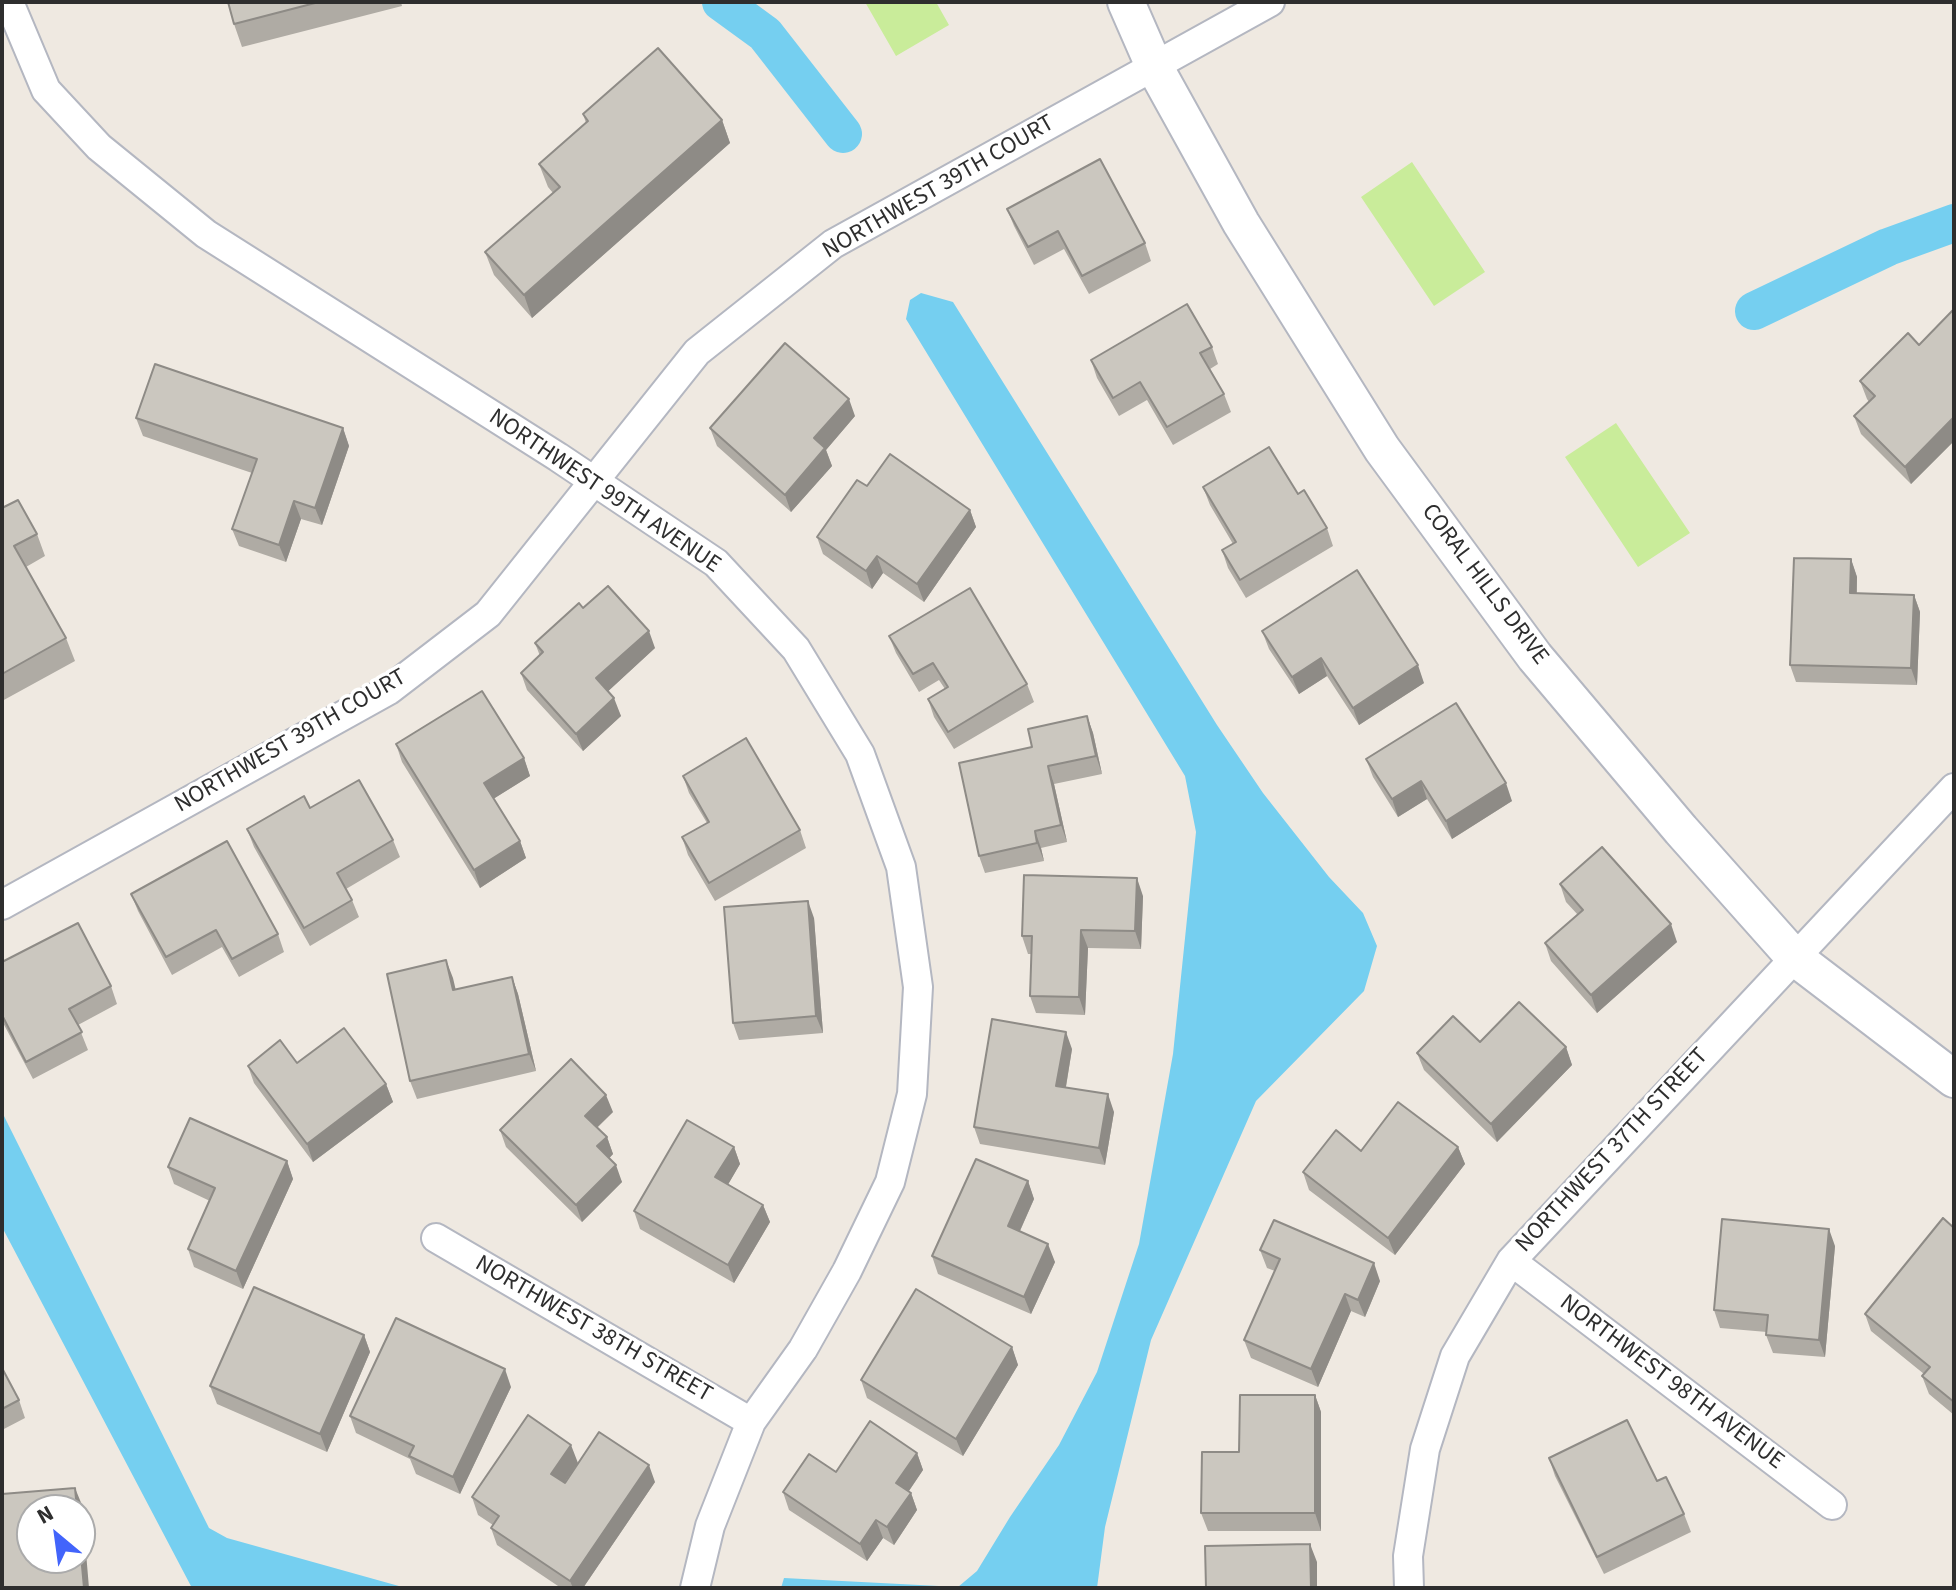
<!DOCTYPE html>
<html>
<head>
<meta charset="utf-8">
<style>
	body { margin:0 }
	#map { position:relative; width:1956px; height:1590px; overflow:hidden; background:#efe9e1; font-family:"Source Sans 3",sans-serif }
	canvas { display:block }
	.frame { position:absolute; inset:0; border:4px solid #2e2e2e; pointer-events:none }
	.north { position:absolute; left:16px; top:1494px; width:80px; height:80px; box-sizing:border-box; background:#fff; border:2px solid #ababab; border-radius:50%; rotate:331deg; font-size:22px; font-weight:700; line-height:32px; text-align:center; color:#2e2e2e }
	.north::after { content:''; display:block; margin:auto; width:28px; height:36px; background:#4264fb; clip-path:polygon(50% 0,100% 100%,50% 72%,0 100%) }
</style>
</head>
<body>
<div id="map">
<canvas width="1956" height="1590"></canvas>
<div class="frame"></div>
<div class="north">N</div>
</div>
<script>
const c = document.querySelector('canvas').getContext('2d');
c.lineJoin = 'round';
function fillPath(path, color) {
  c.fillStyle = color;
  c.fill(path, 'evenodd');
}
function toPath(rows) {
  const path = new Path2D();
  for (const r of rows) {
    path.moveTo(r[0], r[1]);
    for (let i = 2; i < r.length; i += 2) path.lineTo(r[i], r[i + 1]);
  }
  return path;
}
function strokePath(path, color, width, dash) {
  c.strokeStyle = color;
  c.lineWidth = width;
  c.lineCap = dash ? 'butt' : 'round';
  c.setLineDash(dash || []);
  c.stroke(path);
}
function write(font, color, halo, rows, align = 'center') {
  c.font = font + ' "Source Sans 3",sans-serif';
  c.lineWidth = 7;
  c.setLineDash([]);
  c.textBaseline = 'middle';
  c.strokeStyle = halo;
  c.fillStyle = color;
  for (const [text, x, y, turn = 0] of rows) {
    c.save();
    c.translate(x, y);
    c.rotate((+turn || 0) * Math.PI / 180);
    c.textAlign = isNaN(turn) ? turn : align;
    if (halo) c.strokeText(text, 0, 0);
    c.fillText(text, 0, 0);
    c.restore();
  }
}
fillPath(toPath([
	[865,2,936,2,949,25,896,56],
	[1412,162,1485,272,1434,306,1361,197],
	[1616,423,1690,533,1638,567,1565,457]
]), '#c9ec9a');
fillPath(toPath([
	[921,293,953,302,1217,725,1263,793,1329,877,1363,913,1377,946,1364,991,1256,1101,1151,1340,1105,1527,1097,1588,781,1588,784,1578,958,1587,977,1571,1010,1517,1059,1445,1097,1372,1139,1244,1173,1054,1196,832,1185,776,906,319,910,300],
	[2,1112,209,1528,227,1538,406,1588,192,1588,2,1227]
]), '#75cff0');
strokePath(toPath([
	[721,2,765,34,843,134],
	[1754,311,1888,247,1954,223]
]), '#75cff0', 38);
const minor = toPath([
	[9,2,46,90,99,147,206,234,558,457,716,563,796,649,860,754,901,867,918,987,912,1094,890,1182,847,1271,803,1349,751,1422,710,1526,695,1588],
	[2,905,389,690,488,614,697,352,833,244,1270,2],
	[436,1238,751,1422],
	[1511,1261,1832,1505],
	[1409,1588,1408,1556,1425,1449,1455,1356,1511,1261,1954,788]
]);
const tertiary = toPath([
	[1126,2,1154,66,1241,223,1382,449,1535,657,1681,830,1794,957,1954,1079]
]);
strokePath(minor, '#b4b7c1', 32);
strokePath(tertiary, '#b4b7c1', 40);
strokePath(minor, '#fff', 28);
strokePath(tertiary, '#fff', 36);
fillPath(toPath([
	[228,2,401,2,402,6,242,47,234,24],
	[583,114,722,120,730,143,532,318,494,275,485,252,553,193,548,187,539,164,586,123],
	[1007,209,1145,243,1151,261,1089,294,1064,249,1034,265,1014,226],
	[1954,312,1954,441,1911,484,1861,434,1854,416,1869,402,1867,399,1860,381,1919,345],
	[1212,347,1218,364,1210,369,1224,394,1231,412,1173,445,1147,400,1119,416,1097,378,1091,360],
	[855,416,826,450,832,466,791,512,717,446,710,428],
	[136,418,343,428,349,446,322,525,301,519,286,562,239,546,232,529,252,473,143,436],
	[867,486,970,510,976,527,924,602,883,573,872,589,823,554,817,537],
	[1203,487,1298,494,1327,528,1333,546,1246,598,1228,568,1222,550,1233,544,1210,505],
	[2,508,37,534,45,556,26,567,66,638,75,661,2,701],
	[1851,559,1857,577,1857,593,1914,595,1920,612,1917,685,1796,682,1790,665],
	[583,608,655,648,608,691,621,716,583,751,527,690,521,673,540,656,535,643],
	[1262,631,1424,683,1359,725,1327,676,1299,694,1269,649],
	[889,636,1027,684,1034,702,954,749,934,717,928,699,945,689,939,680,919,692,896,653],
	[1087,716,1093,733,1102,774,1054,784,1067,842,1041,848,1044,861,985,873,979,856,1032,747],
	[396,744,524,758,530,776,493,799,520,841,526,858,480,888,402,762],
	[1366,759,1512,801,1452,839,1427,799,1398,817,1373,777],
	[683,776,800,830,806,848,715,901,688,855,682,837,707,823,689,793],
	[310,808,393,840,400,857,346,889,352,900,359,917,310,946,254,847,247,829],
	[1560,884,1677,942,1597,1013,1551,961,1545,943,1578,915,1566,902],
	[131,894,278,934,284,952,239,977,222,947,172,975,138,911],
	[1143,896,1141,949,1088,948,1085,1015,1036,1013,1030,996,1031,954,1028,954,1022,936],
	[814,918,823,1033,739,1040,733,1023],
	[446,960,455,990,512,977,518,994,536,1071,417,1099,410,1081],
	[2,962,111,986,117,1004,78,1025,88,1050,33,1079,2,1021],
	[1566,1047,1572,1065,1497,1142,1424,1070,1417,1053],
	[1072,1049,1066,1087,1114,1112,1105,1165,980,1144,974,1127],
	[297,1063,386,1084,393,1102,313,1162,254,1083,248,1066],
	[613,1112,597,1128,607,1137,613,1154,609,1158,622,1182,582,1222,506,1147,500,1130],
	[734,1147,740,1164,728,1184,763,1205,770,1222,734,1283,640,1229,634,1211],
	[1458,1147,1465,1164,1395,1255,1309,1190,1303,1172,1361,1151],
	[287,1161,293,1179,243,1289,194,1267,188,1249,210,1201,174,1184,168,1167],
	[1028,1181,1034,1199,1020,1231,1055,1262,1031,1314,938,1274,932,1256],
	[1954,1228,1954,1415,1929,1394,1922,1376,1924,1374,1871,1331,1865,1314],
	[1835,1246,1825,1357,1773,1353,1766,1335,1767,1332,1720,1328,1714,1310],
	[1260,1250,1380,1281,1365,1317,1351,1311,1318,1387,1251,1358,1244,1340,1275,1271,1267,1268],
	[364,1335,370,1352,327,1452,217,1404,210,1386],
	[1012,1347,1018,1365,963,1456,867,1398,861,1380],
	[2,1368,19,1400,25,1418,2,1430],
	[511,1387,460,1494,416,1474,410,1459,356,1433,350,1416],
	[1315,1395,1321,1412,1321,1531,1208,1531,1201,1513,1239,1452],
	[917,1453,923,1470,909,1491,911,1493,917,1510,894,1545,883,1538,867,1561,789,1510,783,1492,836,1472],
	[1549,1458,1657,1481,1684,1514,1691,1532,1604,1574,1555,1476],
	[578,1463,564,1483,655,1482,583,1588,561,1588,497,1545,491,1528,493,1525,478,1515,472,1497]
]), '#afaba4');
fillPath(toPath([
	[722,120,730,143,532,318,524,295],
	[849,399,855,416,826,450,832,466,791,512,785,495,814,438],
	[1954,417,1954,441,1911,484,1905,467],
	[343,428,349,446,322,525,315,508],
	[294,501,301,519,286,562,279,545],
	[970,510,976,527,924,602,917,584],
	[877,556,883,573,872,589,866,571],
	[1851,559,1857,577,1856,610,1850,593],
	[1914,595,1920,612,1917,685,1911,668],
	[649,631,655,648,603,696,596,678],
	[1321,658,1327,676,1299,694,1292,677],
	[1418,665,1424,683,1359,725,1353,708],
	[614,698,621,716,583,751,576,734],
	[1087,716,1093,733,1102,774,1096,756],
	[524,758,530,776,490,801,484,783],
	[1048,766,1054,784,1067,842,1061,825],
	[1421,781,1427,799,1398,817,1392,799],
	[1506,783,1512,801,1452,839,1446,821],
	[1035,831,1041,848,1044,861,1037,843],
	[520,841,526,858,480,888,474,870],
	[1137,878,1143,896,1141,949,1135,931],
	[808,901,814,918,823,1033,816,1016],
	[1671,924,1677,942,1597,1013,1591,995],
	[1081,930,1088,948,1085,1015,1079,997],
	[446,960,453,978,460,1008,453,990],
	[512,977,518,994,536,1071,529,1054],
	[1066,1032,1072,1049,1063,1104,1056,1086],
	[1566,1047,1572,1065,1497,1142,1491,1124],
	[386,1084,393,1102,313,1162,307,1144],
	[1108,1094,1114,1112,1105,1165,1099,1148],
	[606,1095,613,1112,591,1133,585,1116],
	[607,1137,613,1154,604,1164,597,1146],
	[734,1147,740,1164,722,1195,715,1177],
	[1458,1147,1465,1164,1395,1255,1388,1238],
	[287,1161,293,1179,243,1289,236,1271],
	[616,1165,622,1182,582,1222,576,1205],
	[1028,1181,1034,1199,1014,1244,1008,1226],
	[763,1205,770,1222,734,1283,728,1265],
	[1829,1229,1835,1246,1825,1357,1819,1340],
	[1048,1244,1055,1262,1031,1314,1024,1297],
	[1374,1263,1380,1281,1365,1317,1358,1300],
	[1345,1294,1351,1311,1318,1387,1311,1369],
	[364,1335,370,1352,327,1452,320,1434],
	[1012,1347,1018,1365,963,1456,956,1439],
	[505,1369,511,1387,460,1494,453,1477],
	[1315,1395,1321,1412,1321,1531,1315,1513],
	[571,1445,578,1463,558,1492,551,1474],
	[917,1453,923,1470,902,1501,896,1483],
	[649,1465,655,1482,583,1588,573,1588,570,1581],
	[75,1488,82,1505,89,1588,84,1588,80,1544,80,1510,77,1510],
	[911,1493,917,1510,894,1545,887,1527],
	[876,1520,883,1538,867,1561,860,1544],
	[1310,1544,1317,1562,1317,1588,1311,1588]
]), '#8e8b86');
const building = toPath([
	[228,2,319,2,234,24,228,2],
	[658,48,722,120,524,295,485,252,560,187,539,164,588,121,583,114,658,48],
	[1100,159,1145,243,1082,276,1058,231,1028,247,1007,209,1100,159],
	[1187,304,1212,347,1200,353,1224,394,1167,427,1140,382,1113,398,1091,360,1187,304],
	[1953,310,1954,312,1954,417,1905,467,1854,416,1875,396,1860,381,1908,333,1919,345,1953,310],
	[785,343,849,399,814,438,825,448,785,495,710,428,785,343],
	[155,364,343,428,315,508,294,501,279,545,232,529,257,459,136,418,155,364],
	[1269,447,1298,494,1304,490,1327,528,1240,580,1222,550,1236,542,1203,487,1269,447],
	[890,454,970,510,917,584,877,556,866,571,817,537,857,480,867,486,890,454],
	[18,500,37,534,14,546,66,638,2,674,2,508,18,500],
	[1794,558,1851,559,1850,593,1914,595,1911,668,1790,665,1794,558],
	[1357,570,1418,665,1353,708,1321,658,1292,677,1262,631,1357,570],
	[608,586,649,631,596,678,614,698,576,734,521,673,543,652,535,643,579,603,583,608,608,586],
	[970,588,1027,684,948,732,928,699,948,687,933,663,913,674,889,636,970,588],
	[482,691,524,758,484,783,520,841,474,870,396,744,482,691],
	[1456,703,1506,783,1446,821,1421,781,1392,799,1366,759,1456,703],
	[1087,716,1096,756,1048,766,1061,825,1035,831,1037,843,979,856,959,763,1032,747,1028,729,1087,716],
	[746,738,800,830,709,883,682,837,709,822,683,776,746,738],
	[359,780,393,840,337,873,352,900,304,928,247,829,304,796,310,808,359,780],
	[227,841,278,934,232,959,216,930,166,957,131,894,227,841],
	[1602,847,1671,924,1591,995,1545,943,1583,910,1560,884,1602,847],
	[1024,875,1137,878,1135,931,1081,930,1079,997,1030,996,1032,936,1022,936,1024,875],
	[808,901,816,1016,733,1023,724,907,808,901],
	[78,923,111,986,69,1009,82,1032,26,1062,2,1015,2,962,78,923],
	[446,960,453,990,512,977,529,1054,410,1081,387,974,446,960],
	[1519,1002,1566,1047,1491,1124,1417,1053,1453,1016,1480,1042,1519,1002],
	[992,1019,1066,1032,1056,1086,1108,1094,1099,1148,974,1127,992,1019],
	[344,1028,386,1084,307,1144,248,1066,280,1040,297,1063,344,1028],
	[571,1059,606,1095,585,1116,607,1137,597,1146,616,1165,576,1205,500,1130,571,1059],
	[1398,1102,1458,1147,1388,1238,1303,1172,1336,1130,1361,1151,1398,1102],
	[190,1118,287,1161,236,1271,188,1249,215,1188,168,1167,190,1118],
	[687,1120,734,1147,715,1177,763,1205,728,1265,634,1211,687,1120],
	[976,1159,1028,1181,1008,1226,1048,1244,1024,1297,932,1256,976,1159],
	[1943,1218,1954,1228,1954,1314,1953,1315,1954,1316,1954,1402,1922,1376,1930,1367,1865,1314,1943,1218],
	[1722,1219,1829,1229,1819,1340,1766,1335,1768,1315,1714,1310,1722,1219],
	[1274,1220,1374,1263,1358,1300,1345,1294,1311,1369,1244,1340,1280,1259,1260,1250,1274,1220],
	[254,1287,364,1335,320,1434,210,1386,254,1287],
	[916,1289,1012,1347,956,1439,861,1380,916,1289],
	[396,1318,505,1369,453,1477,409,1456,414,1446,350,1416,396,1318],
	[2,1368,19,1400,2,1409,2,1368],
	[1240,1395,1315,1395,1315,1513,1201,1513,1202,1452,1239,1452,1240,1395],
	[528,1415,571,1445,551,1474,565,1483,599,1432,649,1465,570,1581,491,1528,499,1516,472,1497,528,1415],
	[1627,1420,1657,1481,1666,1477,1684,1514,1597,1557,1549,1458,1627,1420],
	[870,1421,917,1453,896,1483,911,1493,887,1527,876,1520,860,1544,783,1492,809,1454,836,1472,870,1421],
	[75,1488,77,1510,32,1510,32,1558,80,1558,80,1544,84,1588,2,1588,2,1494,75,1488],
	[1310,1544,1311,1588,1206,1588,1205,1546,1310,1544]
]);
fillPath(building, '#cbc7bf');
strokePath(building, '#8e8b86', 2);
write('24px', '#2e2e2e', '#fff', [
	["NORTHWEST 39TH COURT",939,188,-30],
	["NORTHWEST 99TH AVENUE",604,492,34],
	["CORAL HILLS DRIVE",1484,585,53],
	["NORTHWEST 39TH COURT",291,742,-30],
	["NORTHWEST 37TH STREET",1613,1151,-47],
	["NORTHWEST 38TH STREET",593,1330,30],
	["NORTHWEST 98TH AVENUE",1671,1383,37]
]);
</script>
</body>
</html>
